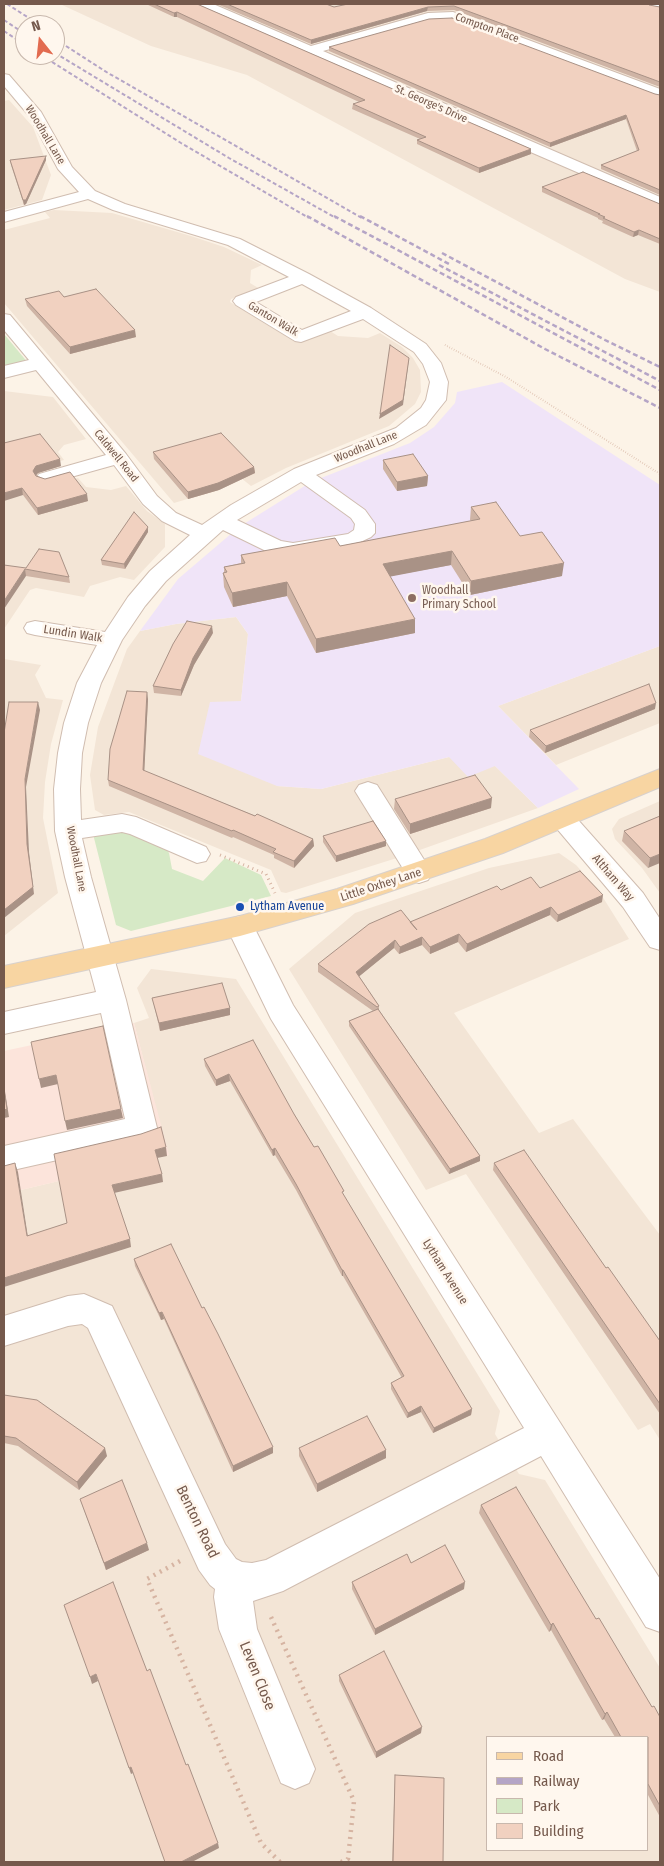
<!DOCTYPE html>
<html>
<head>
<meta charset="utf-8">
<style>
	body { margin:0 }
	#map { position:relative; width:664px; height:1866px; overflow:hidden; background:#fcf3e7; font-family:"Fira Sans Condensed",sans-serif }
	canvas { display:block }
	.frame { position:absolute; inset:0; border:5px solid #75594c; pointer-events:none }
	.legend { position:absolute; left:486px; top:1736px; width:162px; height:115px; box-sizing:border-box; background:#fff7ee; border:1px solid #c8b8ad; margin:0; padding:6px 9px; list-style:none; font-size:15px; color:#75594c }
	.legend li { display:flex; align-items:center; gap:10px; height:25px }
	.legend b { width:25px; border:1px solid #c8b8ad }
	.north { position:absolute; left:15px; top:15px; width:50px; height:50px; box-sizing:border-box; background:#fff7ee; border:1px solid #c8b8ad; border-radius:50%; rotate:344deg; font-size:14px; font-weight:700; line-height:20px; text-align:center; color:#75594c }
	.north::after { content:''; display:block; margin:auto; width:18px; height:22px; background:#e26b50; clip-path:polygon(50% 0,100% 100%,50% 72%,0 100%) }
</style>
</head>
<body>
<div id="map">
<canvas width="664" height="1866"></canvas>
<div class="frame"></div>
<ul class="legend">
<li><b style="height:6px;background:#f8d5a2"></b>Road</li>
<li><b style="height:6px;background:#b5a5c6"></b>Railway</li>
<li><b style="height:14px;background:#d6e9c6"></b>Park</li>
<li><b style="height:14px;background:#f1d1c0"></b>Building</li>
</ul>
<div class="north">N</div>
</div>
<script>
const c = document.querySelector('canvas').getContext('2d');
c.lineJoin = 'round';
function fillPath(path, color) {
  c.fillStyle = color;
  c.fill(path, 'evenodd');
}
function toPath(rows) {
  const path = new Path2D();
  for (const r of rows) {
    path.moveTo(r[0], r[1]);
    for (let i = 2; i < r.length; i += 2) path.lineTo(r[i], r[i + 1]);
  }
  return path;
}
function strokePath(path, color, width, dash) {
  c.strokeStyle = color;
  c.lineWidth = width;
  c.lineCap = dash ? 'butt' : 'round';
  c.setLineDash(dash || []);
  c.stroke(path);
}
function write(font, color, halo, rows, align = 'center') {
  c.font = font + ' "Fira Sans Condensed",sans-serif';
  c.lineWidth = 5;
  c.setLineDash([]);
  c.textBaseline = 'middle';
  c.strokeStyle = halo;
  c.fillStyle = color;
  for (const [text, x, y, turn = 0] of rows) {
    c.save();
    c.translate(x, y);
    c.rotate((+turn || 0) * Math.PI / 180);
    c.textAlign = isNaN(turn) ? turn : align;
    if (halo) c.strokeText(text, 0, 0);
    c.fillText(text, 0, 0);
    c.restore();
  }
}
fillPath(toPath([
	[60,4,660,4,660,292,625,279,247,75,151,46],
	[9,100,33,127,51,175,42,200,4,210,4,101],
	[54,210,112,213,191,236,224,247,262,265,251,270,250,283,260,289,231,299,230,302,295,342,302,342,330,331,338,336,368,338,380,333,402,347,413,358,420,370,421,392,415,404,389,426,286,468,251,486,241,478,214,491,174,503,4,303,4,230,50,218,45,212],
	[4,391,53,397,86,439,64,445,58,452,64,460,14,474,27,492,78,478,86,487,111,490,126,486,147,511,165,524,165,547,134,580,120,577,90,586,84,597,36,588,30,590,4,629],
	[236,617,248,634,241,701,277,786,321,789,449,757,495,766,538,808,400,857,286,893,281,892,271,870,129,812,104,815,95,810,90,775,98,727,127,649,140,631,176,624],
	[660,646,660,723,556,765,498,706],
	[4,659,41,665,35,675,46,698,63,700,51,744,45,782,43,818,58,893,4,936],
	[660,801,660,893,642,868,615,839,612,829,619,819],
	[559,853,576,865,597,888,629,939,454,1013,539,1133,573,1119,660,1235,660,1440,650,1424,638,1430,466,1174,426,1190,289,969,355,913,489,868],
	[151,969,236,979,500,1411,495,1434,519,1474,545,1480,660,1668,660,1862,4,1862,4,1194,168,1155,134,1023,149,1018,137,988],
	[488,1737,648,1737,648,1850,488,1850]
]), '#f3e5d6');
fillPath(toPath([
	[134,1023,169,1155,4,1194,4,1051]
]), '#fce4db');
fillPath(toPath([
	[502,382,660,485,660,646,498,706,579,789,538,808,495,766,468,777,449,757,321,789,277,786,198,754,210,702,241,701,248,634,236,617,176,624,140,631,178,579,239,527,311,482,410,443,434,427,455,403,457,392]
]), '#f0e4f8');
fillPath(toPath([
	[4,334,29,364,4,370],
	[117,829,165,847,169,853,172,869,203,881,225,858,261,875,271,896,131,931,116,925,93,834]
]), '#d6e9c6');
const minor = toPath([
	[197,4,213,4,311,46,428,13,453,12,660,89,660,98,655,97,452,20,429,21,323,51,660,197,660,208,304,54,199,7,197,4],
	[647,4,660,4,660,10,649,7,647,4],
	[4,74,9,75,41,112,72,167,95,191,125,204,240,239,309,274,371,308,426,344,441,363,448,382,446,400,426,425,394,444,316,475,365,510,375,524,375,533,371,537,354,545,293,555,266,551,223,530,166,581,145,606,122,640,101,683,88,723,82,753,80,789,81,820,122,814,136,817,206,847,210,854,206,861,197,863,130,834,122,832,82,838,91,877,126,1000,157,1128,153,1137,142,1141,4,1172,4,1146,125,1119,101,1013,4,1034,4,1012,96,992,65,877,55,831,54,789,58,753,64,723,77,683,97,645,35,635,27,633,24,628,27,623,35,621,105,632,128,597,150,571,190,535,162,521,143,504,114,465,46,484,39,482,36,478,39,474,106,455,36,370,4,378,4,366,29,360,4,330,4,314,10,315,126,454,157,496,176,513,202,525,231,505,294,469,396,428,421,408,426,400,430,382,423,364,414,352,363,319,301,342,295,341,236,305,233,301,236,297,289,277,228,245,113,210,88,199,4,222,4,212,79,192,58,169,30,117,4,86,4,74],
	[302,284,351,311,302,330,256,302,302,284],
	[301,482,351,518,355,524,354,530,348,534,293,543,281,541,237,520,301,482],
	[368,782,377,785,428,866,432,873,428,880,419,883,410,880,355,791,359,785,368,782],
	[562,809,571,812,643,893,660,919,660,950,650,947,623,907,553,824,549,818,553,812,562,809],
	[240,916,250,919,293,1005,660,1579,660,1632,646,1627,541,1456,283,1591,253,1601,257,1629,315,1769,309,1783,295,1789,281,1783,219,1629,214,1597,215,1589,210,1585,199,1570,88,1328,82,1324,68,1326,4,1346,4,1316,68,1296,84,1294,112,1306,225,1544,236,1559,242,1562,252,1563,266,1560,524,1428,271,1019,226,926,230,919,240,916]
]);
const major = toPath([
	[660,769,660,787,503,853,353,904,240,936,4,988,4,966,240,916,337,889,485,839,660,769]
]);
strokePath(minor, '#d0bdb0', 2);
strokePath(major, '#d8d1cd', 2);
strokePath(toPath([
	[445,345,506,377,660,474]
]), '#d6b4a2', 2, [0.5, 2]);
strokePath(toPath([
	[220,855,266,874,275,893]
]), '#d6b4a2', 3, [1, 4]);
strokePath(toPath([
	[180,1561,147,1579,261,1843,280,1862],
	[271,1617,354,1801,348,1859,341,1862]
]), '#d6b4a2', 4.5, [2, 5]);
fillPath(minor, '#fff');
fillPath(major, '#f8d5a2');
strokePath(toPath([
	[7,4,40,25],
	[4,20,25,34],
	[4,31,25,45],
	[55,39,108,73,362,218],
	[55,53,229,158,336,218],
	[41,55,181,143,309,218]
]), '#b5a5c6', 2, [4, 2.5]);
strokePath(toPath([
	[307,216,545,349,660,408],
	[334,216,660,390],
	[360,216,449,264],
	[442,253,605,340,660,367],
	[439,265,660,381]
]), '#b5a5c6', 2.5, [5, 3]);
fillPath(toPath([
	[146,4,197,4,531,149,531,154,479,173,417,144,417,140,420,139,352,109,353,104,359,102,177,17,174,17],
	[217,4,326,4,334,7,649,5,660,7,660,87,454,10,427,11,311,44],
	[329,47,660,95,660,195,601,169,601,165,637,151,626,119,550,147,329,51],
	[10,160,46,160,26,204,24,205,11,165],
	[542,187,660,204,660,244,638,235,633,237,602,223,603,221,598,219,598,218,542,192],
	[25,299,136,337,70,354,27,306],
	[4,443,61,466,38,473,36,475,88,501,38,515,23,495],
	[153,452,254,467,255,473,219,490,188,499,154,459],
	[383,460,428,476,427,486,397,491,383,469],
	[471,507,520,536,562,576,470,595,451,565,390,576,415,633,316,653,287,596,233,607,224,587,223,573,224,573,224,567,241,563,241,555,340,546,471,521,470,520],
	[148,527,148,532,125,569,102,565,101,560],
	[4,565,69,577,70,583,26,576],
	[213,633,194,665,181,696,154,693,153,686],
	[148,699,144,771,313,839,314,846,294,868,274,858,274,855,233,837,232,838,109,786,108,780],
	[655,709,545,753,529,737,530,730],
	[395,799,491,808,410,834,394,809],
	[660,816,648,868,622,841,624,831],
	[323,836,386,846,336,862,323,842],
	[540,888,602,902,557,922,550,915,466,952,458,942,430,954,422,945,399,954,394,948,359,976,379,1006,379,1010,480,1156,480,1161,449,1174,349,1026,349,1021,373,1011,318,972,318,964,410,922,501,890],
	[152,998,230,1008,230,1015,160,1031,154,1005],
	[204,1059,294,1114,472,1409,471,1415,433,1433,421,1412,407,1418,391,1389,391,1383,402,1378,343,1276,342,1276,296,1190,275,1155,273,1156,230,1081,216,1086,205,1066],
	[494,1163,606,1268,660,1341,660,1414,493,1170],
	[134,1259,202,1308,273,1453,233,1472,164,1319,161,1320,135,1266],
	[4,1395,107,1456,79,1490,18,1446,4,1443],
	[299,1448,386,1450,386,1458,317,1492,299,1456],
	[80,1499,149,1550,106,1570],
	[481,1505,596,1619,652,1707,660,1717,660,1817,648,1795,648,1737,615,1737,604,1719,602,1720,551,1630,549,1632,479,1513],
	[411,1563,464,1589,375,1635,352,1589,352,1582],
	[339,1675,421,1733,376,1758,339,1681],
	[395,1775,443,1862,392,1862]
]), '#cfb4a5');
fillPath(toPath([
	[428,7,427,11,311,44,311,40],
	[177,12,177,17,174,17,174,13],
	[626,115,626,119,550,147,550,143],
	[531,149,531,154,479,173,479,168],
	[46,156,46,160,26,204,24,205,23,200],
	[639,230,638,235,633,237,634,232],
	[135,330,136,337,70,354,70,347],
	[409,358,403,405,379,419,380,414],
	[60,459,61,466,38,473,34,478,33,471,36,466],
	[254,467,255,473,219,490,188,499,188,492],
	[428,476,427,486,397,491,397,482],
	[22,488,23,495,4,501,4,493],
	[87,494,88,501,38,515,37,508],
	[148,527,148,532,125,569,124,564],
	[452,551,451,565,383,578,383,564],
	[564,563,562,576,470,595,471,581],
	[25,569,26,576,4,609,4,601],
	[287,582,287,596,233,607,232,593],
	[415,619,415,633,316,653,316,639],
	[212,626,213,633,194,665,181,696,181,690,193,658],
	[147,692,148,699,144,777,143,770],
	[38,702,40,710,26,787,29,852,34,894,4,918,4,910,27,844,25,779],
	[656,703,655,709,545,753,546,746],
	[492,798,491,808,410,834,410,824],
	[313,839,314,846,294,868,294,861],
	[386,841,386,846,336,862,336,856],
	[660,854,660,863,648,868,650,858],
	[603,895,602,902,557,922,558,915],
	[551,907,550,915,466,952,467,944],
	[459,934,458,942,430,954,430,947],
	[422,937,422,945,399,954,400,947],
	[395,940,394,948,356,979,356,972],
	[230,1008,230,1015,160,1031,159,1023],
	[229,1074,230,1081,216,1086,216,1080],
	[56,1075,58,1084,41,1088,39,1079],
	[4,1085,9,1117,4,1118],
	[121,1109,123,1118,67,1130,65,1121],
	[166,1147,167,1156,157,1158,155,1150],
	[275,1148,275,1155,273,1156,272,1150],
	[480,1156,480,1161,449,1174,450,1169],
	[15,1163,18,1172,29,1244,27,1236],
	[162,1174,163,1182,114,1193,112,1185],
	[130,1239,131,1247,4,1287,4,1278],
	[342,1270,343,1270,343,1276,342,1276],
	[162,1312,164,1319,161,1320,159,1313],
	[421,1406,421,1412,407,1418,408,1413],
	[472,1409,471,1415,433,1433,434,1428],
	[273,1447,273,1453,233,1472,233,1466],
	[105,1448,107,1456,79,1490,77,1482],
	[386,1450,386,1458,317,1492,317,1484],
	[147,1543,149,1550,106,1570,104,1563],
	[465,1582,464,1589,375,1635,375,1629],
	[553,1623,551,1630,549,1632,551,1625],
	[96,1674,98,1681,92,1684,90,1677],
	[607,1712,604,1719,602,1720,605,1714],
	[422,1727,421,1733,376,1758,376,1752],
	[131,1767,133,1773,131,1774,129,1768],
	[218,1843,219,1848,192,1862,181,1862]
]), '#a99286');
const building = toPath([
	[154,4,197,4,531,149,479,168,417,140,426,137,353,104,365,100,177,12,174,13,154,4],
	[227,4,326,4,334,7,348,4,648,4,649,5,660,7,660,82,454,6,428,7,311,40,227,4],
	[452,18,655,94,660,95,660,190,601,165,639,150,626,115,550,143,329,47,429,19,452,18],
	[46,156,26,200,23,200,10,160,46,156],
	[583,172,660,204,660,239,639,230,634,232,603,218,605,217,598,214,600,214,542,187,583,172],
	[96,289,135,330,70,347,25,299,59,291,64,297,96,289],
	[390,345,409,358,403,400,380,414,390,345],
	[221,433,254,467,218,483,188,492,153,452,221,433],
	[40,434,60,459,36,466,33,471,36,476,45,479,70,472,87,494,37,508,22,488,4,493,4,443,40,434],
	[413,454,428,476,397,482,383,460,413,454],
	[496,502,520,536,542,532,564,563,471,581,452,551,383,564,415,619,316,639,287,582,232,593,223,573,227,572,224,567,245,563,241,555,335,538,340,546,480,519,471,507,496,502],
	[134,512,148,527,124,564,101,560,134,512],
	[39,549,59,552,69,577,25,569,4,601,4,565,26,568,39,549],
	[187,621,212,626,193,658,181,690,153,686,173,644,187,621],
	[649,684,656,703,546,746,530,730,649,684],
	[127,691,147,692,143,770,255,816,257,814,313,839,294,861,273,852,276,849,233,830,232,831,108,780,110,749,127,691],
	[9,702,38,702,25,779,27,844,33,887,4,910,4,733,9,702],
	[475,775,492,798,410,824,395,799,475,775],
	[660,816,660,854,650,858,624,831,660,816],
	[373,821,386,841,336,856,323,836,373,821],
	[580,871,603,895,558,915,551,907,467,944,459,934,430,947,422,937,400,947,395,940,356,972,379,1006,377,1007,318,964,369,924,401,910,417,930,410,922,497,886,501,890,531,877,540,888,580,871],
	[222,983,230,1008,159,1023,152,998,222,983],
	[378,1009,480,1156,450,1169,349,1021,378,1009],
	[103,1026,121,1109,65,1121,56,1075,39,1079,31,1042,103,1026],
	[253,1040,294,1114,314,1147,318,1146,344,1191,342,1192,472,1409,434,1428,421,1406,408,1413,391,1383,404,1376,343,1270,342,1270,296,1184,275,1148,272,1150,229,1074,216,1080,204,1059,253,1040],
	[4,1090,7,1109,4,1110,4,1090],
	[161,1127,166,1147,155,1150,162,1174,112,1185,130,1239,4,1278,4,1166,15,1163,27,1236,67,1223,54,1154,141,1134,161,1127],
	[524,1150,606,1268,608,1267,660,1341,660,1404,494,1163,524,1150],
	[171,1244,202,1308,204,1307,218,1334,273,1447,233,1466,162,1312,159,1313,134,1259,171,1244],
	[4,1395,37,1400,105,1448,77,1482,16,1438,4,1436,4,1395],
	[367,1416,386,1450,317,1484,299,1448,367,1416],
	[122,1480,147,1543,104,1563,80,1499,122,1480],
	[516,1487,596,1619,599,1618,652,1707,654,1706,660,1717,660,1806,648,1784,648,1737,621,1737,607,1712,605,1714,553,1623,551,1625,481,1505,516,1487],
	[445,1545,465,1582,375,1629,352,1582,407,1554,411,1563,445,1545],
	[113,1582,147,1671,150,1669,186,1765,188,1764,218,1843,181,1862,165,1862,131,1767,129,1768,96,1674,90,1677,64,1605,113,1582],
	[384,1651,422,1727,376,1752,339,1675,384,1651],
	[395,1775,444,1778,443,1862,393,1862,395,1775]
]);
fillPath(building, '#f1d1c0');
strokePath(building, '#a99286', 1);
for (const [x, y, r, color] of [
	[412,598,5,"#8d6e63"],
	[240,907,5,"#1a4fb4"]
]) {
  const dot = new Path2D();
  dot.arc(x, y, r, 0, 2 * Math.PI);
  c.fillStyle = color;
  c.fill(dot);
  strokePath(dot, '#fff7ee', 2);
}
write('11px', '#75594c', '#fff7ee', [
	["Compton Place",487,28,20],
	["St. George's Drive",431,104,24],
	["Woodhall Lane",45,135,59],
	["Ganton Walk",273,319,31],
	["Woodhall Lane",366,447,-22],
	["Caldwell Road",116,456,51],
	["Woodhall Lane",76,859,79]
]);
write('12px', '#785e54', '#fff7ee', [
	["Woodhall",422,591],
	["Primary School",422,605]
], 'left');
write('12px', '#75594c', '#fff7ee', [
	["Lundin Walk",73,634,9],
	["Altham Way",613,878,49],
	["Little Oxhey Lane",381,885,-18],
	["Lytham Avenue",445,1272,58]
]);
write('12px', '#164399', '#fff7ee', [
	["Lytham Avenue",250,907]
], 'left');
write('15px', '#75594c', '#fff7ee', [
	["Benton Road",197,1522,64],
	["Leven Close",257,1676,68]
]);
</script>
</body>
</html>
